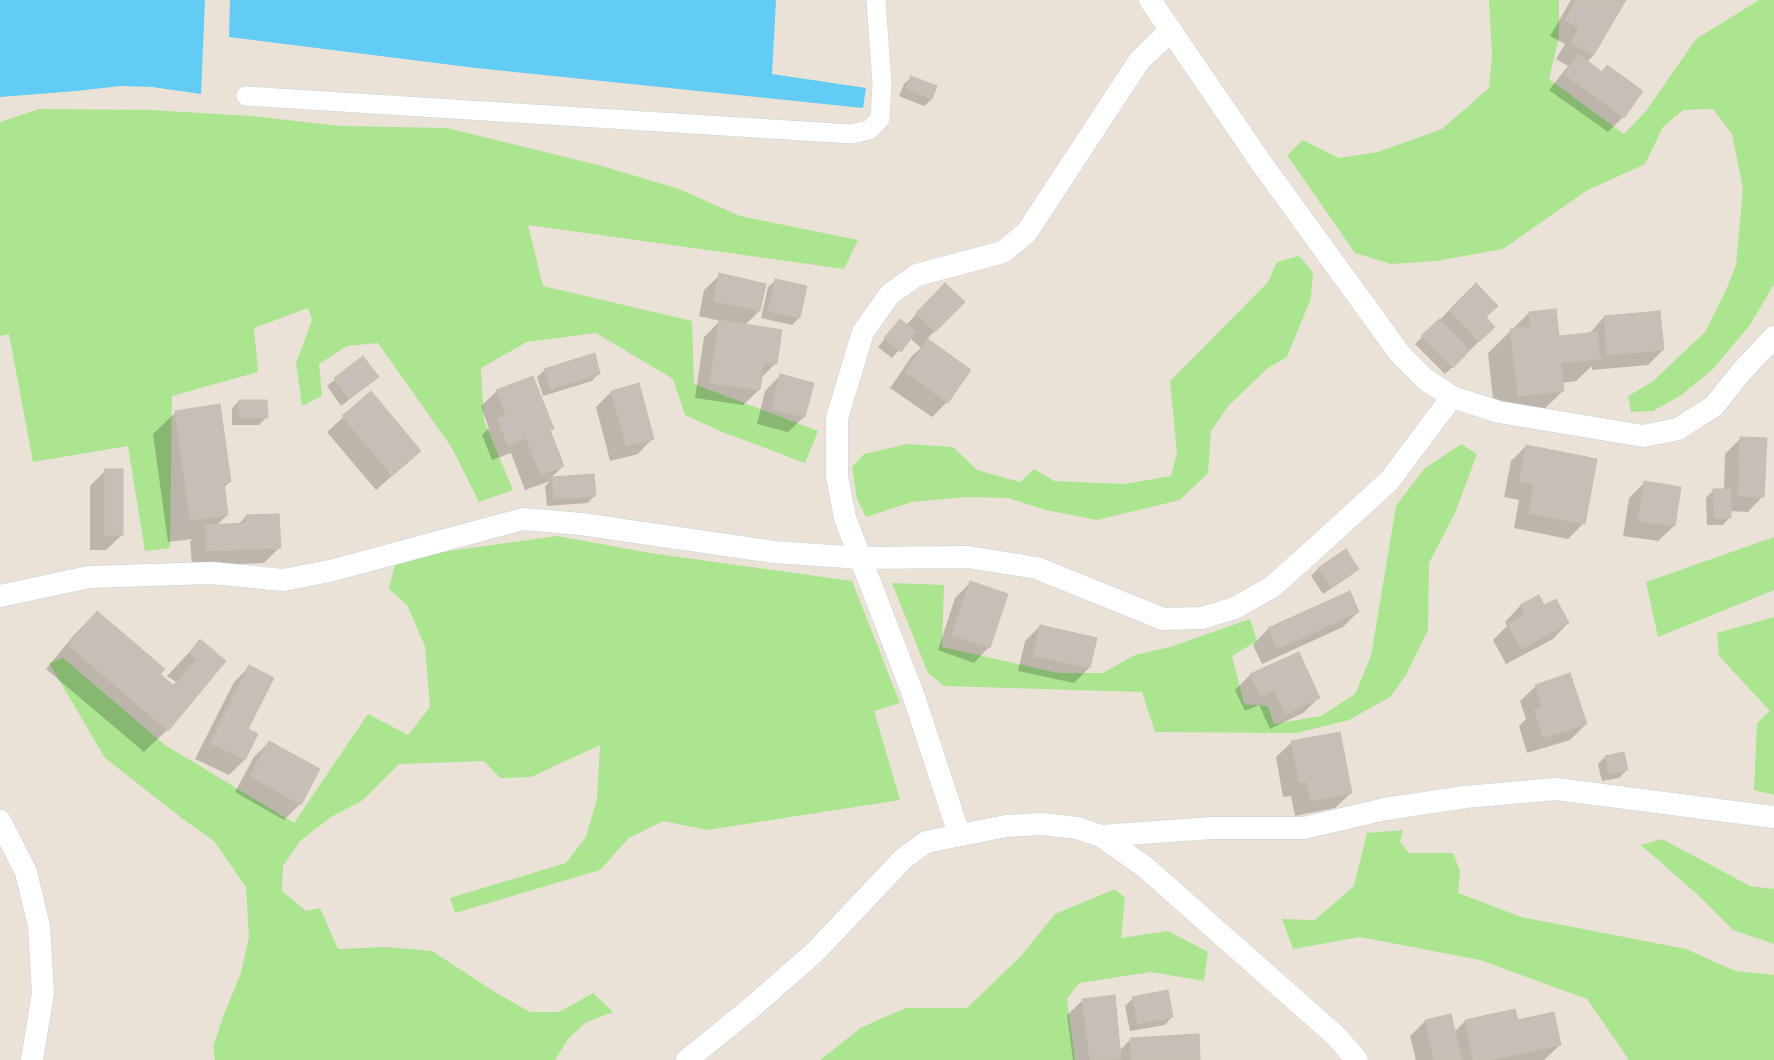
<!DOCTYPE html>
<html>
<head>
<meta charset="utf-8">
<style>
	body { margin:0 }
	canvas { display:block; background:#eae2d6 }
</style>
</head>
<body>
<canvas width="1774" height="1060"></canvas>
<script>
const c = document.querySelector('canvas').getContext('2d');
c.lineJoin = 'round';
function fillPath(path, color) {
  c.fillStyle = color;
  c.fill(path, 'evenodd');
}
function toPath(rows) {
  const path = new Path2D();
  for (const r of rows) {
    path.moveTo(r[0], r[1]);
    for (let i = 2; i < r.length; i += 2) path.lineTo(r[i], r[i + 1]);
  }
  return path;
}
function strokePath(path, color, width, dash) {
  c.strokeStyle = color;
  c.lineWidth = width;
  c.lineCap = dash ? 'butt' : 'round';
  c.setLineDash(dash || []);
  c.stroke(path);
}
fillPath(toPath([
	[1489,0,1559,0,1559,37,1549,79,1624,134,1646,111,1696,39,1759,0,1774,0,1774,284,1750,325,1712,370,1680,396,1653,411,1631,412,1628,396,1652,382,1705,332,1726,290,1736,265,1743,189,1732,134,1713,109,1683,110,1663,127,1645,164,1586,191,1503,249,1436,261,1391,264,1355,253,1287,155,1303,140,1339,158,1378,152,1442,129,1489,88,1492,55],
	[39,109,150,110,252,116,340,126,447,128,602,166,679,189,740,216,858,240,844,269,528,225,543,286,692,321,694,384,818,431,805,463,720,431,685,415,673,379,596,333,527,342,481,368,484,421,513,490,479,502,452,448,378,343,347,346,319,364,322,396,302,406,296,363,312,320,308,308,254,328,258,372,172,396,170,548,145,551,128,446,33,462,9,334,0,336,0,122],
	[1299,256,1313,272,1311,298,1287,357,1268,368,1228,406,1211,431,1208,473,1180,500,1097,520,1046,510,1008,498,966,497,912,502,866,517,857,499,852,467,864,454,907,444,953,447,977,470,1020,482,1034,469,1054,481,1124,484,1171,476,1177,453,1170,381,1268,282,1277,262],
	[1461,444,1477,454,1455,513,1429,563,1428,630,1406,675,1390,697,1349,720,1296,733,1155,732,1142,692,944,686,928,673,892,583,944,585,942,647,1058,673,1103,673,1135,655,1170,647,1250,619,1257,641,1232,656,1244,704,1268,706,1274,724,1321,716,1355,694,1371,656,1396,506,1424,469],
	[557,536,650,553,852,581,900,703,874,711,900,800,707,830,663,821,629,838,600,870,455,913,450,898,566,863,586,837,597,799,600,745,531,777,500,778,484,761,399,764,363,800,331,817,300,841,283,866,282,891,306,911,320,908,338,949,386,947,432,951,498,994,530,1012,559,1012,593,993,613,1012,585,1023,568,1039,555,1060,215,1060,213,1047,223,1017,241,973,249,937,246,887,214,841,183,819,105,758,49,663,63,658,165,745,294,823,368,714,408,735,430,707,425,646,407,605,389,589,395,564,435,553],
	[1774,537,1774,590,1658,637,1646,582],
	[1774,617,1774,795,1754,790,1757,723,1770,711,1719,656,1717,633],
	[1403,830,1400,842,1409,853,1453,853,1460,871,1458,893,1521,917,1686,949,1735,971,1774,975,1774,1060,1629,1060,1587,999,1480,960,1360,937,1293,949,1282,919,1315,920,1354,886,1367,833],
	[1662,839,1750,886,1774,889,1774,944,1733,930,1699,896,1641,845],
	[1115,889,1125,898,1121,938,1168,931,1208,952,1204,981,1151,972,1079,983,1067,999,1075,1060,820,1060,862,1027,906,1008,967,1008,1021,956,1055,914]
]), '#abe58f');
fillPath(toPath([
	[0,0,205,0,201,94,152,87,121,86,76,91,0,97],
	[230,0,776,0,772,74,866,88,863,108,476,68,229,37]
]), '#62ccf4');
fillPath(toPath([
	[1571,0,1624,0,1593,56,1587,62,1601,72,1607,66,1623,117,1608,132,1549,90,1568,66,1556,59,1565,44,1550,36],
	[912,77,932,99,924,106,899,96,904,84],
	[720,275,765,285,759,311,745,325,776,363,760,379,759,390,743,405,695,398,704,337,720,321,699,316,704,290],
	[776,280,799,318,792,325,761,318,768,287],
	[1476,284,1484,317,1494,327,1445,374,1415,344],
	[930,300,963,302,926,340,969,370,947,402,932,417,890,388,912,356,921,348,910,338,892,358,878,347,900,320,906,325],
	[1659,312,1663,350,1648,365,1592,370,1592,366,1576,381,1562,383,1563,391,1540,413,1495,418,1488,353,1529,313,1558,337,1589,334,1604,317],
	[363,357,378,377,341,406,327,386],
	[545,370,599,373,592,381,543,396,537,377],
	[781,375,813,384,804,417,788,432,757,424,765,391],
	[497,391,552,429,550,431,563,466,551,478,593,475,595,495,588,503,547,506,545,486,550,481,525,490,511,453,492,460,482,435,489,428,481,406],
	[371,392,420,451,376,490,327,432],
	[611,392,653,438,638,454,610,461,596,407],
	[239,401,267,417,259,425,232,425,232,408],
	[176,412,230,482,223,488,227,515,216,526,238,525,246,516,279,548,264,563,192,566,190,541,193,539,168,542,153,434],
	[1741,438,1763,496,1748,512,1730,511,1730,517,1723,525,1707,525,1706,498,1714,490,1724,490,1725,454],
	[1526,446,1584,523,1568,539,1514,528,1519,500,1504,497,1511,461],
	[106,470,122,535,106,550,90,550,90,486],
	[1644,483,1680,488,1674,526,1658,541,1623,536,1629,498],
	[1319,568,1358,569,1350,576,1323,594,1311,576],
	[971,582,989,647,974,663,938,650,955,598],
	[1350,592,1358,612,1343,627,1262,664,1253,645,1268,629],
	[1539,597,1544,606,1568,623,1553,639,1506,664,1493,640,1507,626,1505,622,1520,606],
	[97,612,172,686,176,682,167,676,200,641,225,662,167,730,144,752,46,669,74,635],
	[1040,626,1096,639,1089,668,1074,683,1018,671,1025,641],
	[249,667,247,730,257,735,244,760,229,775,195,759,234,682],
	[1251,674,1319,698,1303,713,1270,729,1259,705,1245,711,1235,690],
	[1536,686,1586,724,1570,740,1527,753,1519,726,1526,719,1520,701],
	[269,742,300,804,284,820,235,792,254,757],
	[1292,742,1351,793,1335,808,1295,816,1291,796,1283,797,1276,757],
	[1606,756,1627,770,1619,778,1602,781,1598,764],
	[1133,998,1172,1017,1165,1025,1130,1031,1125,1006],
	[1083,1000,1120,1050,1131,1039,1199,1060,1073,1060,1067,1015],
	[1450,1015,1454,1032,1465,1021,1517,1021,1560,1045,1544,1060,1416,1060,1410,1036,1425,1021]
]), '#0003');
const building = toPath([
	[1576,0,1626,0,1593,56,1571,43,1579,28,1565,20,1576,0],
	[1578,54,1602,72,1607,65,1643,91,1624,118,1564,74,1578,54],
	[911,76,937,86,932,99,906,88,911,76],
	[719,273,766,284,760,311,714,301,719,273],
	[775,279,807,286,800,318,768,311,775,279],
	[945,283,965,302,935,332,916,313,945,283],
	[1476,283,1498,306,1486,317,1495,327,1479,342,1449,310,1476,283],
	[1556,309,1559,336,1597,332,1600,359,1561,363,1564,391,1518,396,1510,329,1530,327,1529,312,1556,309],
	[1660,311,1664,350,1607,355,1604,316,1660,311],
	[900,319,916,332,901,352,884,338,900,319],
	[1439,319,1470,350,1453,368,1421,336,1439,319],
	[719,320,782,330,777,364,764,362,760,390,710,383,719,320],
	[928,339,971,370,948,403,905,372,928,339],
	[595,353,600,374,551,389,544,369,595,353],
	[363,356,379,377,349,399,334,378,363,356],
	[780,374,814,383,805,417,772,409,780,374],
	[533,376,554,429,550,430,564,466,541,475,526,438,508,446,497,419,506,415,496,390,533,376],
	[639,383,654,439,626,446,611,391,639,383],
	[371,391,421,451,392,476,342,416,371,391],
	[239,400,267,400,268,418,239,418,239,400],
	[220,404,231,482,224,483,228,515,190,520,175,411,220,404],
	[1740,437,1767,438,1764,497,1738,496,1740,437],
	[1526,445,1597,459,1585,524,1529,513,1534,484,1519,482,1526,445],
	[105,469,123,469,123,535,105,535,105,469],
	[594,474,596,496,554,499,552,477,594,474],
	[1644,481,1681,487,1675,526,1638,521,1644,481],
	[1713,489,1731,489,1731,518,1714,518,1713,489],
	[279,514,281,548,207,551,205,525,246,523,246,515,279,514],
	[1346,549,1359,569,1331,587,1318,568,1346,549],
	[970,581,1008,594,990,648,952,635,970,581],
	[1350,591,1359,612,1277,649,1268,628,1350,591],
	[1539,595,1544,605,1556,599,1569,623,1521,649,1508,624,1525,615,1520,605,1539,595],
	[97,611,165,669,160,674,174,686,197,659,189,653,200,639,226,661,168,731,68,645,97,611],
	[1040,625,1097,638,1090,668,1033,656,1040,625],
	[1299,652,1320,698,1285,714,1275,690,1261,697,1250,674,1299,652],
	[249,665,274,678,248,729,258,734,245,760,210,743,249,665],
	[1570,673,1587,724,1543,738,1534,710,1542,707,1535,685,1570,673],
	[1340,732,1352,793,1311,801,1306,781,1299,782,1291,741,1340,732],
	[269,741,320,769,301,805,250,776,269,741],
	[1624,752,1628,770,1609,774,1605,756,1624,752],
	[1168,990,1173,1017,1138,1024,1132,997,1168,990],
	[1115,995,1121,1059,1090,1060,1082,999,1115,995],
	[1515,1009,1518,1020,1554,1012,1561,1045,1488,1060,1473,1060,1465,1020,1515,1009],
	[1451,1014,1462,1060,1434,1060,1425,1020,1451,1014],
	[1199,1034,1200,1060,1132,1060,1130,1038,1199,1034]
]);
fillPath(building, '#c5bfb7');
strokePath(building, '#c5beb1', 1);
const lane = toPath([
	[246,96,851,134,869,130,880,119,882,84,876,0]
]);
const street = toPath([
	[1150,0,1262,164,1400,354,1425,379,1452,397,1499,412,1643,436,1678,429,1714,406,1742,371,1774,337],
	[0,596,89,577,212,573,283,580,330,571,523,519,581,524,774,552,861,558,968,557,1037,568,1163,619,1202,618,1235,608,1272,587,1309,554,1389,481,1452,397],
	[0,821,26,872,39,926,43,993,32,1060],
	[959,834,913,694,845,518,837,476,837,418,863,332,890,294,917,275,1003,252,1027,232,1139,61,1171,30],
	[1101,836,1211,828,1304,828,1385,809,1465,797,1556,789,1774,817],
	[687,1060,751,1008,815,952,903,859,926,842,1006,826,1041,824,1077,828,1101,836,1145,867,1336,1036,1357,1060]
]);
strokePath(lane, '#ccd0e1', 20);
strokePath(street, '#ccd0e1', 23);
strokePath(lane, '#fff', 19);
strokePath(street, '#fff', 22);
</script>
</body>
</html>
